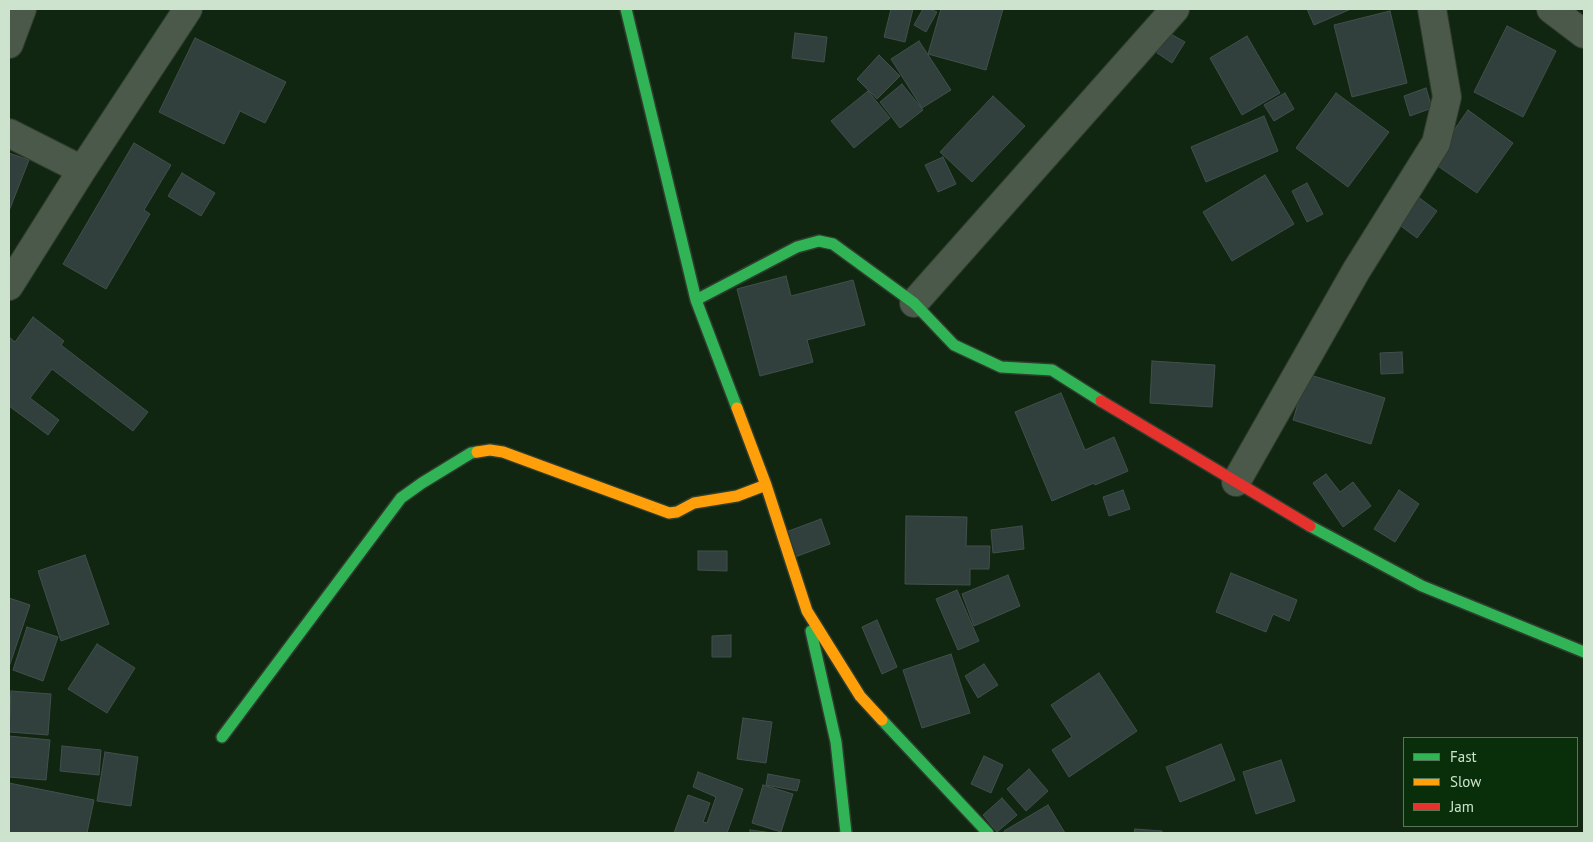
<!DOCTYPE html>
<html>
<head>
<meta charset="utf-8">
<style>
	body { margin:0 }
	#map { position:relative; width:1593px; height:842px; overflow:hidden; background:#112611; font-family:"PT Sans",sans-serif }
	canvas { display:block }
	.frame { position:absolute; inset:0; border:10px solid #cee3cd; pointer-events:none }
	.legend { position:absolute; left:1403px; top:737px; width:175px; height:90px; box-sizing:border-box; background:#082f09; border:1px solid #577757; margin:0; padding:6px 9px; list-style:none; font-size:15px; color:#cee3cd }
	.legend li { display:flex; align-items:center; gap:10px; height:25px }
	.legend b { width:25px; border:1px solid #577757 }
</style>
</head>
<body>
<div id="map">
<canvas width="1593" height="842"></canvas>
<div class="frame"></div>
<ul class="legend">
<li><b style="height:6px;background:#30b455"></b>Fast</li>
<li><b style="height:6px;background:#ff9f0a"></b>Slow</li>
<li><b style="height:6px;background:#e5322d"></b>Jam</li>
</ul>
</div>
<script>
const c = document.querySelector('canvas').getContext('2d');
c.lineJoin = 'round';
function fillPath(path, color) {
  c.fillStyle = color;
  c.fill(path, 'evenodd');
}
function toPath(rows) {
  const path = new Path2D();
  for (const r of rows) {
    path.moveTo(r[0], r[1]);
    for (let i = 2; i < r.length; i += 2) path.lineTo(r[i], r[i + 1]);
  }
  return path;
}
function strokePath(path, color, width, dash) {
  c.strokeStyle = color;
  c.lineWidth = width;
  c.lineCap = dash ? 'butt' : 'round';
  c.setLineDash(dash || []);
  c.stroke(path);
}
const building = toPath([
	[891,9,913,9,905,42,884,37,891,9],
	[923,9,930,9,937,12,926,32,914,25,923,9],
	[941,9,1003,9,986,70,928,54,941,9],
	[1307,9,1351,9,1314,25,1307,9],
	[1390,11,1407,83,1352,97,1334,25,1390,11],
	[1507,26,1556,51,1523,117,1474,92,1507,26],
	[795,33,827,37,824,62,792,58,795,33],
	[1169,33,1185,42,1172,63,1157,53,1169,33],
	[1247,36,1280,93,1242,115,1210,58,1247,36],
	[195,38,286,82,265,123,240,111,224,144,159,112,195,38],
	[919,41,951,90,922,108,891,59,919,41],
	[879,55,900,76,877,99,857,79,879,55],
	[902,84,923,110,900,128,880,102,902,84],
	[1426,88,1432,108,1410,116,1404,96,1426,88],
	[868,91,890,118,854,148,831,121,868,91],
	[1285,93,1294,109,1274,121,1264,105,1285,93],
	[1336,93,1389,132,1348,187,1296,148,1336,93],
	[993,96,1025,126,972,182,940,152,993,96],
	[1468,110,1513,143,1477,193,1432,162,1468,110],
	[1264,116,1278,151,1206,182,1191,147,1264,116],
	[134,143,171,165,144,210,150,214,106,289,63,264,134,143],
	[9,153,29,160,9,211,9,153],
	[943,157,956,184,938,192,925,165,943,157],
	[182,173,215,193,201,216,168,196,182,173],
	[1265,175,1294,224,1232,261,1203,212,1265,175],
	[1307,183,1323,214,1307,222,1292,191,1307,183],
	[1410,191,1437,211,1417,238,1390,218,1410,191],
	[786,276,791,296,853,280,865,325,807,340,813,362,760,376,737,289,786,276],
	[33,317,64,341,61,345,148,412,133,431,52,369,30,398,59,420,48,435,9,406,9,337,15,342,33,317],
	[1402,352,1403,373,1381,374,1380,353,1402,352],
	[1152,361,1215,365,1212,407,1150,403,1152,361],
	[1307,374,1385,398,1371,444,1293,420,1307,374],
	[1061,393,1085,450,1114,437,1128,471,1095,485,1094,483,1052,501,1015,412,1061,393],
	[1326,474,1340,492,1353,482,1371,506,1343,527,1313,483,1326,474],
	[1123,490,1130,509,1109,516,1103,497,1123,490],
	[1399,490,1419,504,1395,542,1374,529,1399,490],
	[906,516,967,517,966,546,990,546,989,569,970,569,970,585,905,584,906,516],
	[821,519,830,544,795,557,786,532,821,519],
	[1022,526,1024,549,993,553,991,530,1022,526],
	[698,551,727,551,727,571,698,570,698,551],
	[85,555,109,624,61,641,38,571,85,555],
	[1231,573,1297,600,1289,621,1273,614,1266,632,1216,612,1231,573],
	[1008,575,1020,606,974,626,962,594,1008,575],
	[957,590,979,641,958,650,936,599,957,590],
	[9,598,30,605,9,667,9,598],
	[877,620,897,667,882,674,862,627,877,620],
	[27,627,58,637,43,681,13,670,27,627],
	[731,635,731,657,712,657,712,636,731,635],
	[97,644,135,668,107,713,68,689,97,644],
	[951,654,970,713,922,728,903,670,951,654],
	[984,664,998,685,978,698,965,676,984,664],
	[1099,673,1137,731,1069,777,1052,750,1072,737,1051,705,1099,673],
	[11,691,51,694,48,735,9,732,11,691],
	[743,718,772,722,766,763,737,759,743,718],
	[9,736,50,740,46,780,9,777,9,736],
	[1221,744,1235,780,1180,802,1166,767,1221,744],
	[62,746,101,750,99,775,60,771,62,746],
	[105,752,138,757,131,806,97,801,105,752],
	[984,756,1003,765,991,793,971,784,984,756],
	[1281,760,1295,801,1256,814,1243,772,1281,760],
	[1029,769,1048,791,1026,811,1007,789,1029,769],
	[698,772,743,789,727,833,674,833,688,795,710,803,703,822,707,823,716,797,693,787,698,772],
	[768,774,800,780,797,791,766,785,768,774],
	[9,783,94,800,87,833,9,833,9,783],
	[763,785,793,794,781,832,752,823,763,785],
	[1002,798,1017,815,997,832,983,815,1002,798],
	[1048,805,1065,833,1005,833,1004,831,1048,805],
	[1135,829,1162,831,1162,833,1134,833,1135,829],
	[750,830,773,833,750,833,750,830]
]);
fillPath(building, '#313f3d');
strokePath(building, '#41504d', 1);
const street = toPath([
	[1551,9,1584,34],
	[9,44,22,9],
	[9,133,82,170],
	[9,286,82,170,188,9],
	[914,303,1175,9],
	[1236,482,1356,271,1436,143,1447,97,1432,9]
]);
const fast = toPath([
	[626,9,696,300,737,408],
	[696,300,797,247,819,241,833,244,914,303,954,345,1001,367,1052,370,1101,401],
	[1310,526,1422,586,1584,652],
	[811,631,836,742,846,833],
	[882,720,988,833],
	[222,737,401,498,422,483,471,453,477,452]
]);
const slow = toPath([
	[737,408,766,485,807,611,860,696,882,720],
	[477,452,490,450,503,452,669,513,677,512,694,503,737,496,766,485]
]);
const jam = toPath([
	[1101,401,1310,526]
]);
strokePath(street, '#2f3d2f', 30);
strokePath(fast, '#2f3d2f', 14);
strokePath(slow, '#2f3d2f', 14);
strokePath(jam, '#2f3d2f', 14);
strokePath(street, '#4b594b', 28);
strokePath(fast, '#30b455', 11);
strokePath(slow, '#ff9f0a', 11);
strokePath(jam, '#e5322d', 11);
</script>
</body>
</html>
